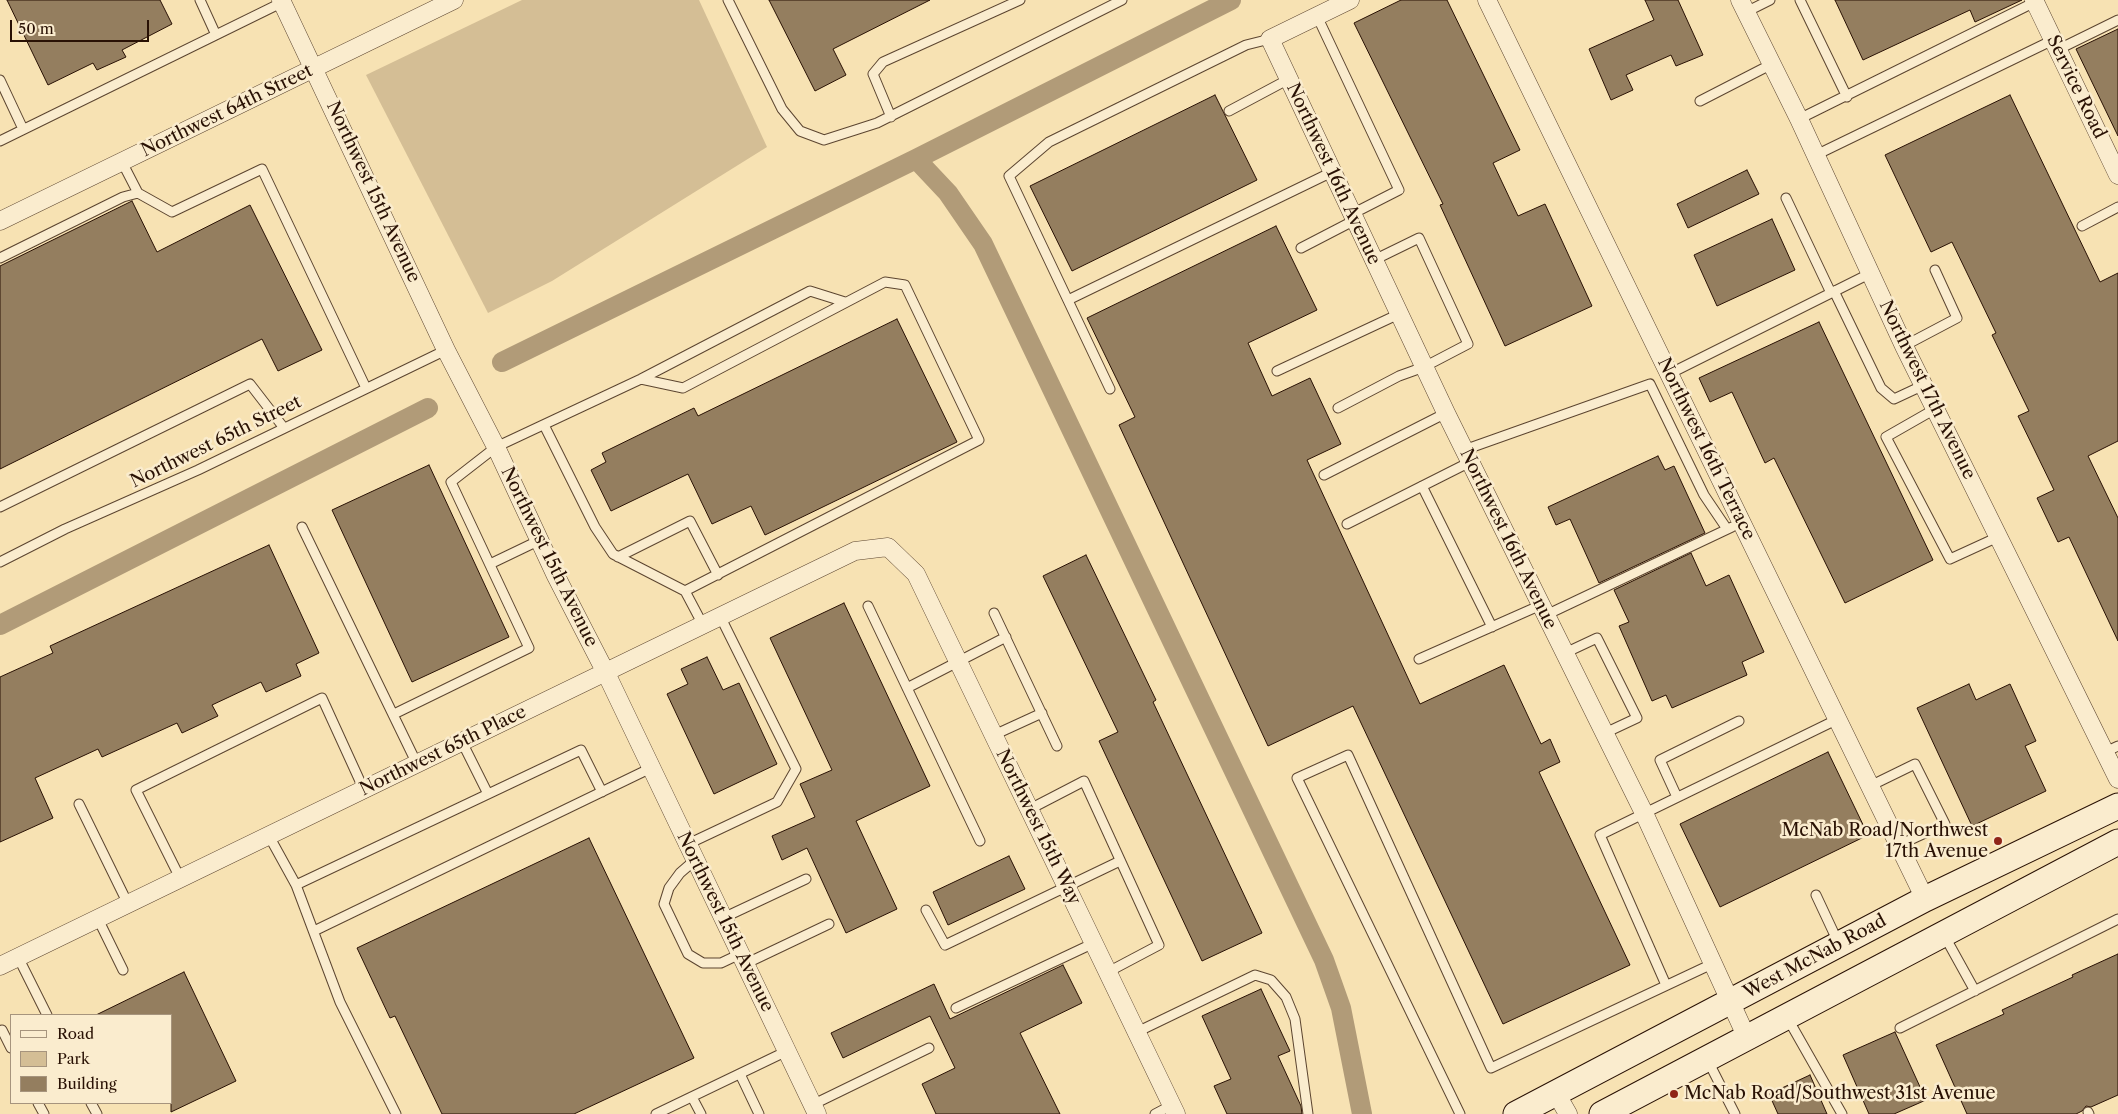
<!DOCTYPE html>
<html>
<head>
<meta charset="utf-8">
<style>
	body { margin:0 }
	#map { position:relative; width:2118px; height:1114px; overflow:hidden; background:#f7e2b3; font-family:"Libre Caslon Text",serif }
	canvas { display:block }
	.legend { position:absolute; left:10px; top:1014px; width:162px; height:90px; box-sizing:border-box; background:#faecce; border:1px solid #a6947d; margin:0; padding:6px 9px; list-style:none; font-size:15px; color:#291104 }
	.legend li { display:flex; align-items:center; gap:10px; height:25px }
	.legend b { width:25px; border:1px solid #a6947d }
	.scale { position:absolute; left:10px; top:20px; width:139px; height:22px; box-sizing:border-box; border:2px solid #291104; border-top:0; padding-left:6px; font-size:15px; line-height:18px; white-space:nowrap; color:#291104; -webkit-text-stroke:4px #faecce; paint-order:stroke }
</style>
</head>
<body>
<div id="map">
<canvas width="2118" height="1114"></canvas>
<ul class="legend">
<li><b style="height:6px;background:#faecce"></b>Road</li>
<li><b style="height:14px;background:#d4be95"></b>Park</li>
<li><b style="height:14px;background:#947e5f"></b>Building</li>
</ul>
<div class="scale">50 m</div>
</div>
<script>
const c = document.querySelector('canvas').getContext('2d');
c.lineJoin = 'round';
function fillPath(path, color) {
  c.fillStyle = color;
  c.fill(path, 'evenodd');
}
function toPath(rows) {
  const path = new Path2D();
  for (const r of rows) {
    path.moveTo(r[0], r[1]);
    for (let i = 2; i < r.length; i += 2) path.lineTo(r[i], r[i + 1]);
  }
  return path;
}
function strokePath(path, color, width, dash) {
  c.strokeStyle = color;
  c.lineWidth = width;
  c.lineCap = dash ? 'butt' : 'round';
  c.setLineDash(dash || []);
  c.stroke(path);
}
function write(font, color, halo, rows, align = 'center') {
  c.font = font + ' "Libre Caslon Text",serif';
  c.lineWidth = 5;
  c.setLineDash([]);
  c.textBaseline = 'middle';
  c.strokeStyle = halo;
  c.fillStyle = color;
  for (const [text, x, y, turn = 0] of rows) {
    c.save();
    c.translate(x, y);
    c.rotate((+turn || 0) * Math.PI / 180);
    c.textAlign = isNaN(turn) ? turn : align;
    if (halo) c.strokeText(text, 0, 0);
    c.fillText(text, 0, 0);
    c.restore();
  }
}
fillPath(toPath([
	[522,0,699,0,767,147,552,281,488,313,366,75]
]), '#d4be95');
strokePath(toPath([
	[916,159,948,193,983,244,1324,960,1341,1008,1362,1114],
	[502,362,916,159,1231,0],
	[0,625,428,408]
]), '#b19b78', 20);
const building = toPath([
	[7,0,160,0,172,24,122,50,126,57,97,70,93,63,48,85,7,0],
	[769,0,930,0,833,49,846,75,815,91,769,0],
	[1401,0,1447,0,1520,150,1493,163,1518,216,1545,204,1592,306,1505,346,1440,205,1443,204,1354,23,1401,0],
	[1645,0,1678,0,1703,55,1676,66,1671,55,1626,75,1633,90,1611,100,1589,49,1654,20,1645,0],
	[1835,0,2022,0,1975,22,1970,10,1863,60,1835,0],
	[2118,29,2118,136,2076,49,2118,29],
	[1215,95,1257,180,1072,271,1030,186,1215,95],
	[2010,95,2100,282,2118,273,2118,441,2088,456,2118,518,2118,641,2069,537,2058,542,2037,498,2054,490,2018,416,2029,411,1992,335,1996,333,1952,242,1931,252,1885,155,2010,95],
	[1747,170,1759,194,1688,228,1677,204,1747,170],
	[132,201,157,252,250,205,322,350,278,371,262,339,0,469,0,266,132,201],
	[1772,219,1795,270,1717,306,1694,255,1772,219],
	[1276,226,1317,310,1248,343,1272,396,1310,378,1341,444,1307,460,1420,704,1504,665,1541,744,1550,739,1560,762,1539,772,1630,965,1503,1024,1353,706,1268,746,1119,425,1135,417,1087,318,1276,226],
	[897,319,957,442,765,535,751,506,712,524,688,474,611,511,591,470,606,462,602,453,694,408,698,416,897,319],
	[1819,322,1933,560,1845,603,1774,458,1765,463,1732,392,1710,402,1699,378,1819,322],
	[1658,456,1665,470,1674,466,1705,533,1599,583,1570,519,1556,525,1548,507,1658,456],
	[429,465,509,637,412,682,332,510,429,465],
	[269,545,319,653,296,664,301,676,266,692,261,682,212,705,218,716,182,733,177,723,102,757,98,749,35,778,53,818,0,842,0,677,53,653,50,646,269,545],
	[1691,553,1706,586,1729,575,1764,652,1742,662,1747,675,1672,708,1666,695,1652,701,1619,626,1629,622,1614,590,1691,553],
	[1086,555,1156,700,1153,702,1262,933,1202,961,1099,741,1118,732,1043,576,1086,555],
	[844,603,930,786,856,821,897,909,846,933,807,848,782,860,772,836,815,817,800,784,832,770,770,638,844,603],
	[707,657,723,690,739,683,777,764,714,794,667,694,688,684,681,669,707,657],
	[1969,684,1976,700,2010,684,2036,741,2025,746,2046,791,1972,826,1917,708,1969,684],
	[1828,752,1868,835,1720,907,1680,824,1828,752],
	[589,838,694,1058,574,1114,442,1114,395,1016,390,1018,357,948,589,838],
	[1009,856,1025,889,948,925,933,892,1009,856],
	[2118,954,2118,1095,2091,1107,2086,1106,2082,1111,2076,1114,1967,1114,1936,1045,2004,1014,2002,1010,2073,977,2072,975,2118,954],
	[1063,965,1082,1003,1020,1033,1060,1114,936,1114,922,1084,955,1068,930,1016,843,1058,831,1033,934,984,950,1019,1063,965],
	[184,972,236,1081,171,1112,171,1015,96,1015,184,972],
	[1261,989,1290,1051,1278,1056,1301,1106,1302,1114,1227,1114,1214,1086,1231,1079,1202,1016,1261,989],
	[1895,1032,1926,1100,1894,1114,1869,1114,1843,1055,1895,1032],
	[1810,1075,1827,1114,1778,1114,1769,1094,1810,1075]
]);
fillPath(building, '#947e5f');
strokePath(building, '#291104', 1);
const lane = toPath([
	[200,0,216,35],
	[728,0,782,109,800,131,824,140,877,123,1122,0],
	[1800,0,1847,97],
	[1746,12,1770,0],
	[1317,16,1399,190,1352,214],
	[2057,50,2118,20],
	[0,80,23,129],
	[1700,101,1772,64],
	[1229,111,1289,79],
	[891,117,873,74,883,62,1020,0],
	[1799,119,2035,2],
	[0,141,283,2],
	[1816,155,2053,40],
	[122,162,138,193],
	[1786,198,1831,293],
	[2082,226,2118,207],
	[1301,248,1355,220],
	[0,258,123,197,138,193,172,212,262,169,366,388],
	[1834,291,1881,388,1894,399,1924,385],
	[1068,300,1332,172],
	[1904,346,1957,318,1935,270],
	[1277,371,1399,314],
	[1669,374,1871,273],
	[641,379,683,388,885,282,905,285,979,440,685,591,703,625],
	[1110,389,1009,176,1049,142,1246,45,1270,39],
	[1338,408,1399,376,1424,367,1468,344,1419,238,1374,260],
	[1935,409,1886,437,1950,559,1998,537],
	[544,425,595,527,613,554,685,591],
	[1464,450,1650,384,1704,495,1727,529],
	[1324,475,1446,413],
	[1422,486,1492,627],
	[0,507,250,384,284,428],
	[1347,524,1470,462],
	[302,527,417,764],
	[618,557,690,521,718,575],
	[0,562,65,529,198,470,446,350],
	[490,564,540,540],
	[868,606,980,841],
	[994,613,1057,746],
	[1546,615,1732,527],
	[1565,653,1597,638,1637,718,1605,733],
	[1419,659,1541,605],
	[907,688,1006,637],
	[394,714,529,648,451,482,496,447,641,379,810,291,845,302],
	[994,735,1042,713],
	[462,742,488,794],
	[2105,752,2118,746],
	[1870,786,1915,764,1945,824,1899,845],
	[1677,797,1660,760,1739,721],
	[79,804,128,904],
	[1030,809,1084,781,1159,945,1108,972],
	[269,836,296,885,340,1002,396,1114],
	[688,844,777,802,796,769,720,616],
	[695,860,680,873,669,888,664,904,688,954,703,963,721,963,740,954],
	[180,878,136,790,322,698,364,790],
	[296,885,581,750,602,792],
	[1816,895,1838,942],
	[926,910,945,945,1120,861],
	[723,918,806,879],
	[98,919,123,970],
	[314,931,651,768],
	[1944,935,1975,991],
	[18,957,47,1015],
	[745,964,829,924],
	[1666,985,1600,835,1838,719],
	[956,1008,1094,943],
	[1788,1019,1842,1114],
	[1900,1028,2118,919],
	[0,1031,2,1030,11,1048],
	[1137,1032,1255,975,1271,980,1286,997,1295,1019,1308,1114],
	[1707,1059,1735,1114],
	[740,1074,759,1114],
	[692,1097,701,1114],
	[38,1103,44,1114],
	[91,1103,97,1114],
	[812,1105,929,1048],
	[2088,1112,2089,1114],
	[656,1114,787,1051],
	[1155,1114,1172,1105],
	[1460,1114,1297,778,1348,755,1491,1068,1712,964]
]);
const street = toPath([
	[281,0,446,350,496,447,556,576,606,673,817,1114],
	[1350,0,1270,39,1446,413,1644,813,1747,1038],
	[1487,0,1925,899],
	[1740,0,1799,119,1904,346,2118,779],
	[2034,0,2118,175],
	[0,221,454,0],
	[0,966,855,551,888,547,916,574,1176,1114],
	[1556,1093,1568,1114]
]);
const secondary = toPath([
	[1516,1114,1925,899,2118,806],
	[1602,1114,2118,842]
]);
strokePath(lane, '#5c4530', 11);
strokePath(street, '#5c4530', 19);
strokePath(secondary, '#291104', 27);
strokePath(lane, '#faecce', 9);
strokePath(street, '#faecce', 18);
strokePath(secondary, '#faecce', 25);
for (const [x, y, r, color] of [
	[1998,841,5,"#8f2418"],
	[1674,1094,5,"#8f2418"]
]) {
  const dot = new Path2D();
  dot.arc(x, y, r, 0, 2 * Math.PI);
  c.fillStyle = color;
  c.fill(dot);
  strokePath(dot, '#faecce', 2);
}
write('18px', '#291104', '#faecce', [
	["Service Road",2076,87,64],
	["Northwest 64th Street",227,111,-26],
	["Northwest 16th Avenue",1333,174,65],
	["Northwest 15th Avenue",373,192,65],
	["Northwest 17th Avenue",1927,390,64],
	["Northwest 65th Street",216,442,-26],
	["Northwest 16th Terrace",1706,449,64],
	["Northwest 16th Avenue",1508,539,64],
	["Northwest 15th Avenue",549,557,64],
	["Northwest 65th Place",443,751,-26],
	["Northwest 15th Way",1038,827,64],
	["Northwest 15th Avenue",725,922,64],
	["West McNab Road",1815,957,-28]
]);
write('18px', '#291104', '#faecce', [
	["McNab Road/Northwest",1988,831],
	["17th Avenue",1988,852],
	["McNab Road/Southwest 31st Avenue",1684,1094,"left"]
], 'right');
</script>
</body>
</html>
